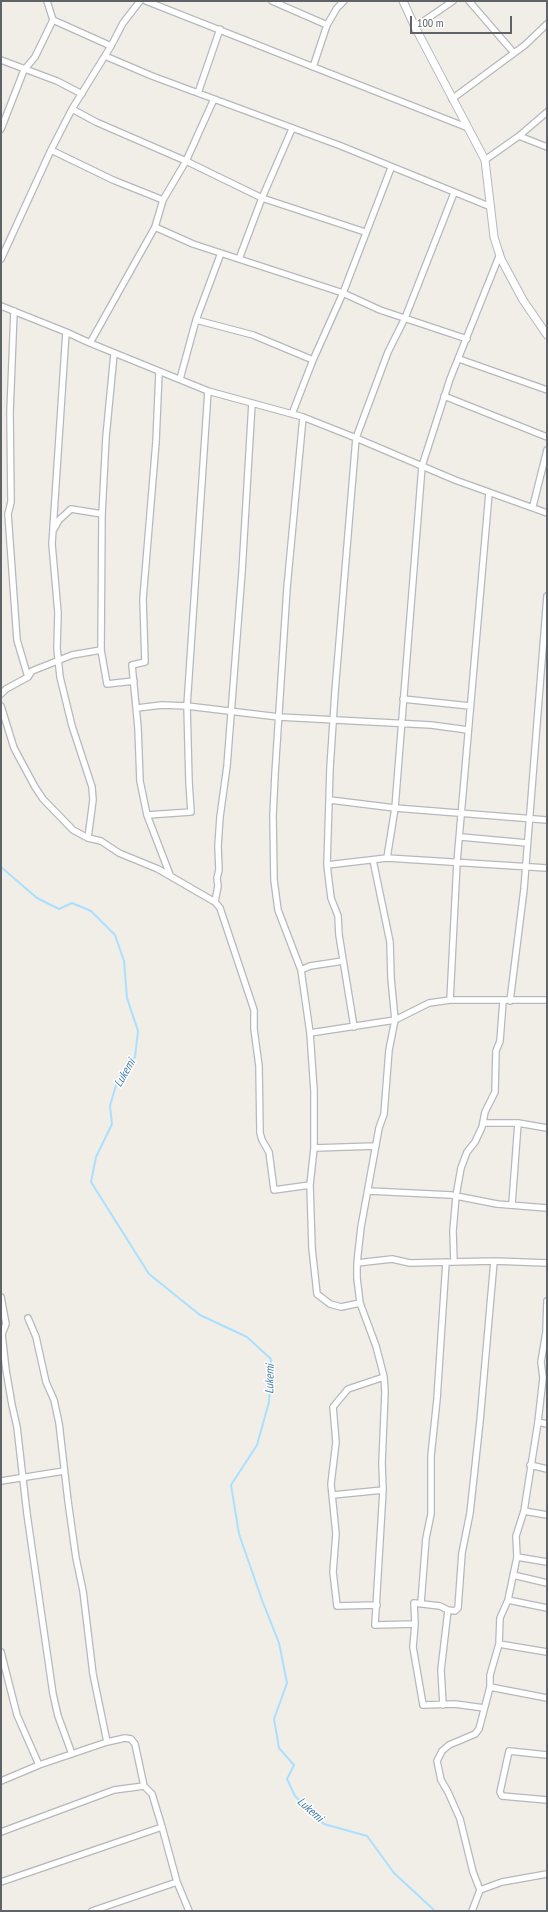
<!DOCTYPE html>
<html>
<head>
<meta charset="utf-8">
<style>
	body { margin:0 }
	#map { position:relative; width:548px; height:1912px; overflow:hidden; background:#f1eee8; font-family:"PT Sans Narrow",sans-serif }
	canvas { display:block }
	.frame { position:absolute; inset:0; border:2px solid #5f6368; pointer-events:none }
	.scale { position:absolute; left:410px; top:16px; width:102px; height:18px; box-sizing:border-box; border:2px solid #5f6368; border-top:0; padding-left:5px; font-size:12px; line-height:14px; white-space:nowrap; color:#5f6368; -webkit-text-stroke:3px #fff; paint-order:stroke }
</style>
</head>
<body>
<div id="map">
<canvas width="548" height="1912"></canvas>
<div class="frame"></div>
<div class="scale">100 m</div>
</div>
<script>
const c = document.querySelector('canvas').getContext('2d');
c.lineJoin = 'round';
function toPath(rows) {
  const path = new Path2D();
  for (const r of rows) {
    path.moveTo(r[0], r[1]);
    for (let i = 2; i < r.length; i += 2) path.lineTo(r[i], r[i + 1]);
  }
  return path;
}
function strokePath(path, color, width, dash) {
  c.strokeStyle = color;
  c.lineWidth = width;
  c.lineCap = dash ? 'butt' : 'round';
  c.setLineDash(dash || []);
  c.stroke(path);
}
function write(font, color, halo, rows, align = 'center') {
  c.font = font + ' "PT Sans Narrow",sans-serif';
  c.lineWidth = 3;
  c.setLineDash([]);
  c.textBaseline = 'middle';
  c.strokeStyle = halo;
  c.fillStyle = color;
  for (const [text, x, y, turn = 0] of rows) {
    c.save();
    c.translate(x, y);
    c.rotate((+turn || 0) * Math.PI / 180);
    c.textAlign = isNaN(turn) ? turn : align;
    if (halo) c.strokeText(text, 0, 0);
    c.fillText(text, 0, 0);
    c.restore();
  }
}
strokePath(toPath([
	[1,867,37,898,59,909,72,903,91,911,115,935,124,961,127,998,138,1031,135,1057,116,1085,110,1106,112,1124,96,1157,91,1182,149,1274,200,1315,247,1337,271,1359,269,1402,257,1445,231,1485,239,1534,262,1600,279,1643,287,1683,274,1719,279,1748,294,1765,287,1779,295,1796,324,1824,367,1836,394,1873,435,1911]
]), '#aae0ff', 2);
const street = toPath([
	[146,1,466,127],
	[272,1,327,25],
	[469,1,514,53],
	[53,20,111,46],
	[415,27,453,1],
	[105,56,152,76,341,146,491,207],
	[1,60,57,81,82,94],
	[313,67,327,25,337,8,344,1],
	[198,93,220,29],
	[452,99,525,45,547,24],
	[72,109,96,122,186,161,262,198,365,232],
	[1,129,24,70,35,57,53,20,47,1],
	[519,136,547,147],
	[51,150,113,180,163,200],
	[485,160,519,136,547,112],
	[155,227,193,244,343,293,380,310,467,339],
	[1,259,51,150,72,109,111,46,123,23,140,1],
	[239,259,262,198,292,129],
	[1,306,66,332,90,343,208,391,303,417,356,438,455,480,547,513],
	[14,311,10,412,11,502,8,514,17,640,28,677],
	[196,320,253,335,313,360],
	[66,332,52,544,58,613,57,648,60,677,72,726,92,787,93,800,88,838],
	[90,343,155,227,163,200,186,161,214,99],
	[114,354,106,437,102,514,101,650,107,684,134,681],
	[459,359,547,390],
	[159,372,156,442,143,599,145,662,132,665,138,728,140,781,147,815,170,875],
	[180,379,196,320,221,253],
	[444,396,547,437],
	[292,414,313,360,343,293,391,168],
	[303,417,287,588,275,774,273,816,274,880,278,910,301,970,310,1033,314,1091,314,1148,310,1185,312,1248,317,1294,330,1304,341,1307,360,1303],
	[533,506,547,450],
	[54,529,59,520,71,509,102,514],
	[1,694,6,689,28,677,32,671,72,655,101,650],
	[403,699,470,706],
	[1,706,14,748,35,787,43,799,73,830,88,838,101,841,119,853,158,869,215,902,220,908,254,1010,254,1029,259,1066,260,1133,262,1140,269,1152,274,1190,310,1185],
	[137,708,162,705,187,706,279,717,431,725,468,730],
	[330,800,395,808,547,820],
	[147,815,191,812,189,782,187,706,208,391],
	[461,837,527,843],
	[387,858,395,808,422,466,450,379,500,254],
	[373,860,390,942,391,978,395,1020,389,1050,384,1114,379,1128,361,1227,357,1263,357,1278,360,1303,376,1346,384,1377,385,1392,382,1463,383,1490,375,1625,415,1624],
	[327,865,387,858,547,868],
	[215,902,218,886,217,878,219,870,218,846,220,817,227,766,242,572,252,403],
	[301,970,310,966,343,961],
	[450,1000,457,862,489,493],
	[510,1001,524,889,547,596],
	[354,1027,339,935,338,916,331,898,327,865,330,768,335,692,356,438,388,352,405,318,454,193],
	[310,1033,395,1020,429,1003,450,1000,547,1000],
	[483,1123,518,1123,547,1128],
	[314,1148,376,1146],
	[369,1191,451,1195,497,1204,547,1208],
	[512,1204,518,1123],
	[454,1262,453,1231,456,1196,461,1168,467,1152,475,1142,482,1127,485,1112,495,1092,496,1051,500,1041,503,1001],
	[357,1263,392,1259,410,1263,494,1261,547,1263],
	[1,1297,6,1324,2,1334,6,1370,12,1405,17,1427,27,1514,53,1694,58,1716,72,1754],
	[28,1318,36,1337,46,1382,54,1400,59,1423,68,1501,76,1558,83,1591,93,1674,107,1742],
	[538,1422,547,1424],
	[530,1465,547,1469],
	[1,1481,64,1471],
	[333,1495,383,1490],
	[524,1511,547,1515],
	[517,1557,547,1562],
	[513,1575,547,1583],
	[508,1600,547,1608],
	[421,1603,426,1538,431,1514,431,1456,437,1399,446,1262],
	[377,1605,337,1606,333,1572,336,1534,331,1484,336,1442,333,1407,348,1389,384,1377],
	[499,1644,547,1652],
	[1,1652,17,1715,39,1765],
	[490,1687,547,1698],
	[443,1705,441,1670,448,1610],
	[484,1708,455,1704,423,1705,413,1647,415,1624,414,1603,440,1606,448,1610,455,1611,458,1608,462,1553,470,1513,480,1421,494,1261],
	[547,1755,509,1751,500,1792,502,1796,547,1800],
	[1,1781,39,1765,107,1742,125,1738,131,1739,135,1744,144,1786,152,1794,162,1827,177,1882,189,1911],
	[1,1832,114,1790,144,1786],
	[1,1882,162,1827],
	[480,1890,473,1872,460,1819,448,1792,441,1780,437,1761,442,1751,449,1745,475,1734,479,1729,490,1687,490,1675,499,1644,500,1618,508,1600,517,1557,516,1536,524,1511,538,1422,543,1378,541,1362,546,1332,547,1301],
	[92,1911,177,1882],
	[472,1911,480,1890,502,1882,547,1874]
]);
const secondary = toPath([
	[403,1,415,27,485,160,494,237,501,259,523,300,547,335]
]);
strokePath(street, '#b5b8bc', 8);
strokePath(secondary, '#b4b7bc', 9);
strokePath(street, '#fff', 5.5);
strokePath(secondary, '#fff', 7);
write('italic 12px', '#417bab', '#fff', [
	["Lukemi",125,1073,-60],
	["Lukemi",270,1379,-89],
	["Lukemi",310,1810,42]
]);
</script>
</body>
</html>
